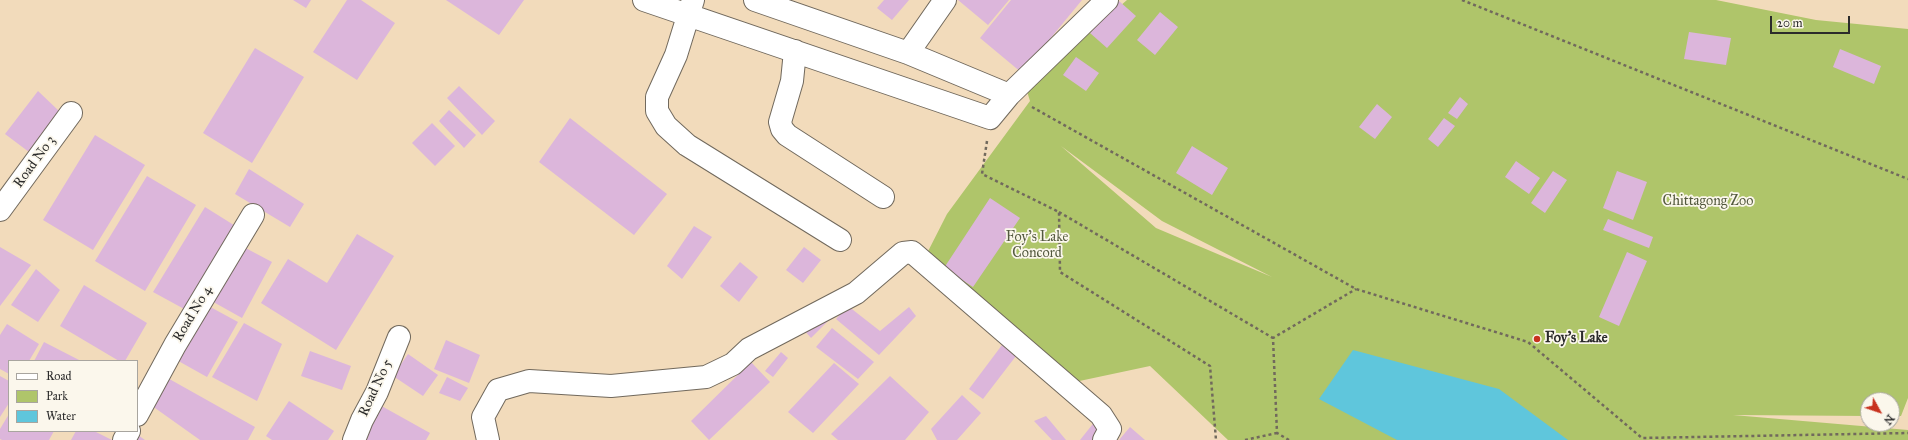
<!DOCTYPE html>
<html>
<head>
<meta charset="utf-8">
<style>
	body { margin:0 }
	#map { position:relative; width:1908px; height:440px; overflow:hidden; background:#f2dbbb; font-family:"IM FELL Great Primer",serif }
	canvas { display:block }
	.legend { position:absolute; left:8px; top:360px; width:130px; height:72px; box-sizing:border-box; background:#fbf7ec; border:1px solid #a8a59f; margin:0; padding:5px 7px; list-style:none; font-size:12px; color:#2b2b2b }
	.legend li { display:flex; align-items:center; gap:8px; height:20px }
	.legend b { width:20px; border:1px solid #a8a59f }
	.north { position:absolute; left:1860px; top:392px; width:40px; height:40px; box-sizing:border-box; background:#fbf7ec; border:1px solid #a8a59f; border-radius:50%; rotate:130deg; font-size:11px; font-weight:700; line-height:16px; text-align:center; color:#2b2b2b }
	.north::after { content:''; display:block; margin:auto; width:14px; height:18px; background:#c8321e; clip-path:polygon(50% 0,100% 100%,50% 72%,0 100%) }
	.scale { position:absolute; left:1770px; top:16px; width:80px; height:18px; box-sizing:border-box; border:2px solid #2b2b2b; border-top:0; padding-left:5px; font-size:12px; line-height:14px; white-space:nowrap; color:#2b2b2b; -webkit-text-stroke:3px #fbf7ec; paint-order:stroke }
</style>
</head>
<body>
<div id="map">
<canvas width="1908" height="440"></canvas>
<ul class="legend">
<li><b style="height:5px;background:#fff"></b>Road</li>
<li><b style="height:11px;background:#afc56a"></b>Park</li>
<li><b style="height:11px;background:#5fc6dc"></b>Water</li>
</ul>
<div class="north">N</div>
<div class="scale">20 m</div>
</div>
<script>
const c = document.querySelector('canvas').getContext('2d');
c.lineJoin = 'round';
function fillPath(path, color) {
  c.fillStyle = color;
  c.fill(path, 'evenodd');
}
function toPath(rows) {
  const path = new Path2D();
  for (const r of rows) {
    path.moveTo(r[0], r[1]);
    for (let i = 2; i < r.length; i += 2) path.lineTo(r[i], r[i + 1]);
  }
  return path;
}
function strokePath(path, color, width, dash) {
  c.strokeStyle = color;
  c.lineWidth = width;
  c.lineCap = dash ? 'butt' : 'round';
  c.setLineDash(dash || []);
  c.stroke(path);
}
function write(font, color, halo, rows, align = 'center') {
  c.font = font + ' "IM FELL Great Primer",serif';
  c.lineWidth = 3.5;
  c.setLineDash([]);
  c.textBaseline = 'middle';
  c.strokeStyle = halo;
  c.fillStyle = color;
  for (const [text, x, y, turn = 0] of rows) {
    c.save();
    c.translate(x, y);
    c.rotate((+turn || 0) * Math.PI / 180);
    c.textAlign = isNaN(turn) ? turn : align;
    if (halo) c.strokeText(text, 0, 0);
    c.fillText(text, 0, 0);
    c.restore();
  }
}
fillPath(toPath([
	[1127,0,1716,0,1816,20,1908,29,1908,398,1901,416,1892,416,1892,400,1868,400,1868,416,1733,415,1908,430,1908,440,1228,440,1150,366,1070,383,918,271,947,214,1030,101,1026,88],
	[1061,146,1162,221,1272,277,1156,228]
]), '#afc56a');
fillPath(toPath([
	[1353,350,1499,389,1568,440,1397,440,1319,399]
]), '#5fc6dc');
fillPath(toPath([
	[293,0,311,0,306,8],
	[347,0,361,0,395,23,357,80,313,52],
	[446,0,524,0,499,35],
	[884,0,909,0,892,20,877,8],
	[958,0,1009,0,988,25],
	[1011,0,1082,0,1022,73,980,38],
	[1119,1,1136,16,1107,48,1090,33],
	[1160,12,1178,27,1155,55,1137,40],
	[1689,32,1731,38,1726,65,1684,59],
	[255,48,304,77,252,163,203,133],
	[1840,49,1881,66,1874,84,1833,67],
	[1076,57,1099,73,1086,91,1063,75],
	[459,86,495,121,482,135,447,98],
	[38,91,59,111,29,152,5,134],
	[1460,97,1468,104,1457,119,1448,113],
	[1377,104,1392,117,1375,139,1359,127],
	[449,110,476,135,464,148,439,121],
	[570,118,667,194,634,235,539,162],
	[1444,118,1455,126,1438,147,1428,139],
	[432,123,455,146,435,166,412,143],
	[95,135,145,165,93,250,43,220],
	[1192,146,1228,168,1212,195,1176,173],
	[1516,161,1540,178,1529,194,1505,177],
	[249,169,304,204,290,227,235,194],
	[1553,171,1567,180,1545,213,1531,203],
	[1617,171,1647,182,1633,220,1603,208],
	[147,176,196,205,145,291,95,261],
	[990,198,1020,218,973,287,944,268],
	[205,207,237,227,186,310,153,292],
	[1608,219,1653,237,1649,248,1603,230],
	[694,226,712,237,682,279,667,266],
	[357,234,394,256,336,350,261,303,288,259,327,283],
	[238,244,272,262,242,318,208,299],
	[0,247,31,265,0,306],
	[804,247,821,260,803,283,786,270],
	[1627,252,1647,261,1619,326,1599,317],
	[740,262,758,277,739,302,720,286],
	[36,269,60,290,38,322,11,305],
	[84,285,147,323,125,361,119,361,60,326],
	[203,303,238,322,207,377,173,358],
	[848,306,880,331,909,307,916,316,879,355,836,319],
	[825,312,830,319,811,338,804,330],
	[244,323,282,344,257,401,212,377],
	[7,324,39,344,29,361,9,361,9,374,0,369,0,335],
	[832,328,874,362,858,379,816,347],
	[446,340,480,355,469,383,434,369],
	[44,342,81,361,34,361],
	[1002,345,1016,356,983,399,969,389],
	[310,351,351,366,342,390,301,376],
	[781,352,788,358,773,377,765,371],
	[408,354,438,375,423,396,393,376],
	[751,362,770,382,709,440,691,421],
	[834,363,859,384,813,433,788,412],
	[0,376,9,381,9,403,0,417],
	[164,376,255,427,248,440,200,440,148,403],
	[890,376,929,412,905,440,838,440,831,434],
	[447,377,468,388,460,401,439,393],
	[962,395,981,413,957,440,937,440,931,429],
	[289,401,334,431,328,440,272,440,266,436],
	[378,404,430,433,426,440,361,440],
	[9,414,9,431,54,431,49,440,2,440,0,439,0,429],
	[1046,416,1066,440,1052,440,1034,421],
	[1096,420,1107,427,1095,440,1080,440],
	[1130,427,1145,440,1119,440],
	[76,431,94,431,112,440,71,440],
	[138,435,145,440,135,440]
]), '#dcb6db');
const minor = toPath([
	[644,0,990,118,1009,95,1107,0],
	[693,0,676,55,657,97,657,111,666,126,687,145,840,240],
	[755,0,908,53,1009,95],
	[795,51,792,81,780,122,782,129,787,135,883,197],
	[908,53,945,0],
	[0,210,71,113],
	[137,415,175,345,253,215],
	[124,440,129,431],
	[354,440,362,420,377,392,399,337],
	[488,440,483,417,498,390,529,381,611,386,706,377,733,364,749,349,856,293,903,253,912,252,1101,415,1110,429,1104,440]
]);
strokePath(minor, '#71695d', 24);
strokePath(toPath([
	[1462,0,1908,179],
	[1032,107,1356,289,1528,342,1642,438,1908,433],
	[987,141,982,174,1059,212,1060,272,1210,366,1216,440],
	[1059,212,1273,338],
	[1245,440,1277,433],
	[1289,440,1277,433,1273,338,1356,289]
]), '#71695d', 2.5, [3, 3]);
strokePath(minor, '#fff', 22);
for (const [x, y, r, color] of [
	[1537,339,4,"#c8321e"]
]) {
  const dot = new Path2D();
  dot.arc(x, y, r, 0, 2 * Math.PI);
  c.fillStyle = color;
  c.fill(dot);
  strokePath(dot, '#fbf7ec', 1.5);
}
write('14px', '#2b2b2b', '#fbf7ec', [
	["Road No 3",35,162,-54],
	["Road No 4",193,314,-59],
	["Road No 5",376,388,-65]
]);
write('14px', '#53593e', '#fbf7ec', [
	["Chittagong Zoo",1708,202],
	["Foy’s Lake",1037,238],
	["Concord",1037,254]
]);
write('bold 14px', '#2b2b2b', '#fbf7ec', [
	["Foy's Lake",1545,339]
], 'left');
</script>
</body>
</html>
